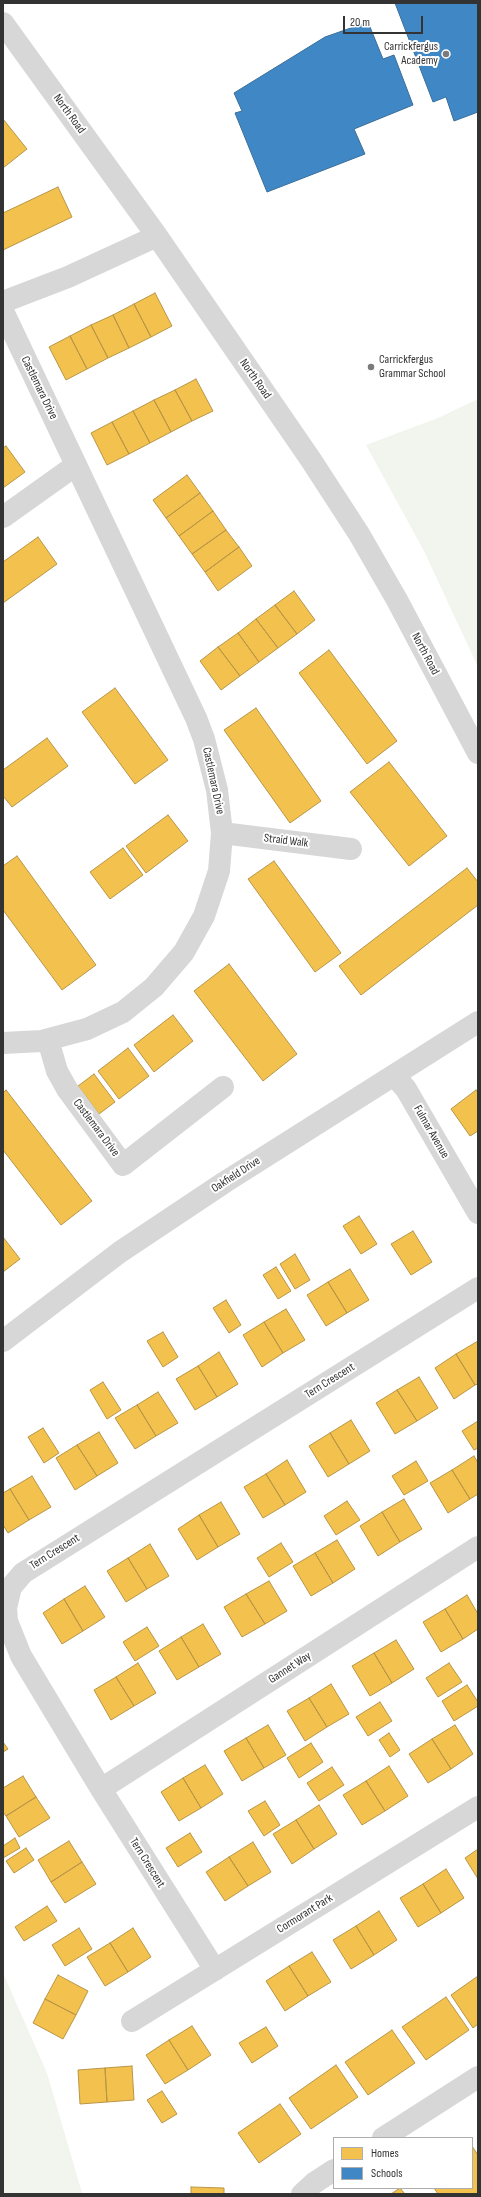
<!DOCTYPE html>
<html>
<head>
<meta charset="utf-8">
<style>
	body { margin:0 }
	#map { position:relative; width:481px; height:2197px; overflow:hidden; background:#fff; font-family:"Sofia Sans Condensed",sans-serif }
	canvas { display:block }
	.frame { position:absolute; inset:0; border:4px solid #333; pointer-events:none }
	.legend { position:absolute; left:333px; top:2137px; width:140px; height:52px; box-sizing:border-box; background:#fff; border:1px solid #adadad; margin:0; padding:5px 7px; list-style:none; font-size:12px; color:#333 }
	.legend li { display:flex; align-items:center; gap:8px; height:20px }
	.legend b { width:20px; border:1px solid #adadad }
	.scale { position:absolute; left:343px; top:16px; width:80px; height:18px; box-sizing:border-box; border:2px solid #333; border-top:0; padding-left:5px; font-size:12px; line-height:14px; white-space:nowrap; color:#333; -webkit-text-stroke:3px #fff; paint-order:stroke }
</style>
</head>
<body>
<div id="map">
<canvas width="481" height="2197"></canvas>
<div class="frame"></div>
<ul class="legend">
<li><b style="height:11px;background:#f2c14e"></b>Homes</li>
<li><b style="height:11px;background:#3f88c5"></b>Schools</li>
</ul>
<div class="scale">20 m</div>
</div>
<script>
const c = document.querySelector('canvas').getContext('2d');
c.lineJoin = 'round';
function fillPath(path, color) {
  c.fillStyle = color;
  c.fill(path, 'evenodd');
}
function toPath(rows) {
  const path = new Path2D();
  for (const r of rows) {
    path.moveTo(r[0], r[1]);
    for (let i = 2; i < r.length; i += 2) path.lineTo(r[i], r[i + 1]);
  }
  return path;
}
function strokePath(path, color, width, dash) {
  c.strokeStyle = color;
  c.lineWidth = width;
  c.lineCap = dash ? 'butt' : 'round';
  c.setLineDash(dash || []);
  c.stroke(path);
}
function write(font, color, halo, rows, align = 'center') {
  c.font = font + ' "Sofia Sans Condensed",sans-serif';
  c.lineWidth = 4;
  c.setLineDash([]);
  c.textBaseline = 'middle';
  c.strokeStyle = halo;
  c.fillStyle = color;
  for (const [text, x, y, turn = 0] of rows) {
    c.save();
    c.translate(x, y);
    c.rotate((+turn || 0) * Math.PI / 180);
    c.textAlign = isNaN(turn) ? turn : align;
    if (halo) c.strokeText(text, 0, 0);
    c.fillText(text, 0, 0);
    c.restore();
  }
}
fillPath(toPath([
	[478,399,478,667,424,551,366,445,438,418],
	[3,1973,47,2073,82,2193,80,2194,3,2194]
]), '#f1f5ed');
const homes = toPath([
	[3,119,27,149,3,168,3,119],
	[58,187,72,217,3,250,3,213,58,187],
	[155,293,172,326,151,337,134,304,155,293],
	[134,304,151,337,129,348,113,315,134,304],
	[113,315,129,348,108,358,91,325,113,315],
	[91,325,108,358,87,369,70,336,91,325],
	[70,336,87,369,66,380,49,347,70,336],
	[196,379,213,411,192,421,175,390,196,379],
	[175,390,192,421,171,432,154,400,175,390],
	[154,400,171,432,150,443,133,411,154,400],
	[133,411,150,443,129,454,112,422,133,411],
	[112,422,129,454,107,465,91,433,112,422],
	[6,446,25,472,3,488,3,448,6,446],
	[187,475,200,493,166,518,153,500,187,475],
	[200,493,213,511,179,536,166,518,200,493],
	[213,511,226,530,192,554,179,536,213,511],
	[226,530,239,547,205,572,192,554,226,530],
	[38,537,57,564,3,603,3,562,38,537],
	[239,547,252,566,218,591,205,572,239,547],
	[294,591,315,620,297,634,275,605,294,591],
	[275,605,297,634,278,648,256,619,275,605],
	[256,619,278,648,259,662,238,633,256,619],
	[238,633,259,662,240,676,218,647,238,633],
	[218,647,240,676,221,690,200,661,218,647],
	[329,650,397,741,367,764,299,673,329,650],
	[115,688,168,760,135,784,82,712,115,688],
	[256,708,321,801,290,823,224,730,256,708],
	[47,738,68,766,12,807,3,796,3,770,47,738],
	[389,762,447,836,409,866,350,792,389,762],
	[168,815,188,841,146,873,126,846,168,815],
	[123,848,143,875,110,899,90,872,123,848],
	[17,856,96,965,62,990,3,910,3,866,17,856],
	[274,861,341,953,315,972,248,879,274,861],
	[467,868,478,882,478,905,361,995,339,966,467,868],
	[229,964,297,1054,263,1081,194,991,229,964],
	[173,1015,193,1041,154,1072,134,1045,173,1015],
	[128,1048,149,1076,119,1099,98,1071,128,1048],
	[94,1074,115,1102,99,1114,78,1086,94,1074],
	[6,1090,92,1201,61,1225,3,1150,3,1093,6,1090],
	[476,1090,478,1093,478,1131,470,1136,451,1109,476,1090],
	[359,1216,377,1244,361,1254,343,1226,359,1216],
	[413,1231,432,1262,411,1275,391,1244,413,1231],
	[3,1237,20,1259,3,1272,3,1237],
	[295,1254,310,1280,295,1289,280,1264,295,1254],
	[276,1267,291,1291,278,1299,263,1275,276,1267],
	[350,1269,369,1300,347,1313,328,1282,350,1269],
	[328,1282,347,1313,326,1326,307,1295,328,1282],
	[226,1300,241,1325,229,1333,213,1308,226,1300],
	[286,1309,305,1340,283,1353,264,1322,286,1309],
	[264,1322,283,1353,262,1367,243,1335,264,1322],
	[163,1332,178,1357,163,1367,147,1341,163,1332],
	[478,1341,478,1384,475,1385,456,1354,478,1341],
	[219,1352,238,1384,217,1397,198,1366,219,1352],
	[456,1354,475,1385,454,1399,435,1368,456,1354],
	[198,1366,217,1397,195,1410,176,1379,198,1366],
	[419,1377,438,1408,417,1421,397,1390,419,1377],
	[103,1382,121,1410,107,1419,90,1390,103,1382],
	[397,1390,417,1421,395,1434,376,1403,397,1390],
	[158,1392,178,1423,156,1436,137,1405,158,1392],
	[137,1405,156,1436,135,1449,115,1418,137,1405],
	[351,1420,370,1451,349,1464,330,1433,351,1420],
	[478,1421,478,1448,474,1450,462,1431,478,1421],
	[43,1428,59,1453,44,1463,28,1437,43,1428],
	[99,1432,118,1463,97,1476,77,1445,99,1432],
	[330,1433,349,1464,328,1477,309,1446,330,1433],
	[77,1445,97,1476,75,1490,56,1458,77,1445],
	[474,1456,478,1463,478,1494,470,1499,452,1470,474,1456],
	[287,1460,306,1492,285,1505,266,1474,287,1460],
	[416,1461,428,1481,404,1495,392,1476,416,1461],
	[452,1470,470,1499,448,1513,430,1483,452,1470],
	[266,1474,285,1505,263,1518,244,1487,266,1474],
	[32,1476,51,1507,29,1520,10,1489,32,1476],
	[10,1489,29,1520,8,1533,3,1525,3,1493,10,1489],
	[404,1499,422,1529,400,1542,382,1512,404,1499],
	[347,1501,360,1520,336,1535,324,1516,347,1501],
	[221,1502,240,1534,218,1547,199,1515,221,1502],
	[382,1512,400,1542,378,1556,360,1526,382,1512],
	[199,1515,218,1547,197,1560,178,1529,199,1515],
	[337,1540,355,1569,333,1583,315,1553,337,1540],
	[281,1543,293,1562,269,1577,257,1558,281,1543],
	[150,1544,169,1576,147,1589,128,1558,150,1544],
	[315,1553,333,1583,311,1596,293,1566,315,1553],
	[128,1558,147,1589,126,1602,107,1571,128,1558],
	[269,1581,287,1611,265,1624,246,1594,269,1581],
	[85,1586,105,1617,83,1631,64,1599,85,1586],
	[246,1594,265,1624,242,1637,224,1607,246,1594],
	[467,1595,478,1614,478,1629,463,1639,445,1609,467,1595],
	[64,1599,83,1631,62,1644,43,1613,64,1599],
	[445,1609,463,1639,441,1652,423,1622,445,1609],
	[203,1624,221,1654,199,1667,181,1637,203,1624],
	[147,1627,159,1646,135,1661,123,1642,147,1627],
	[181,1637,199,1667,177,1680,159,1651,181,1637],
	[396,1640,414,1669,392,1683,374,1653,396,1640],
	[374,1653,392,1683,370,1696,352,1666,374,1653],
	[138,1663,156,1693,134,1706,116,1677,138,1663],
	[449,1663,462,1682,438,1697,426,1678,449,1663],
	[116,1677,134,1706,111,1720,94,1690,116,1677],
	[331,1684,349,1714,327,1727,309,1698,331,1684],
	[467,1685,478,1702,478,1706,454,1721,442,1701,467,1685],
	[309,1698,327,1727,305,1741,287,1711,309,1698],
	[380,1702,392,1721,368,1736,356,1717,380,1702],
	[268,1725,286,1755,264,1768,246,1738,268,1725],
	[455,1725,473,1754,451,1769,432,1739,455,1725],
	[389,1733,400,1750,390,1757,379,1740,389,1733],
	[246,1738,264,1768,242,1781,224,1751,246,1738],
	[432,1739,451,1769,428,1783,409,1754,432,1739],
	[3,1742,8,1749,3,1752,3,1742],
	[311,1743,323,1762,299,1778,287,1758,311,1743],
	[205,1765,223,1794,201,1808,183,1778,205,1765],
	[389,1766,408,1796,385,1811,366,1781,389,1766],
	[332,1767,344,1785,319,1801,307,1783,332,1767],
	[23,1776,36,1797,6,1816,3,1812,3,1788,23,1776],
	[183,1778,201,1808,179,1821,161,1792,183,1778],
	[366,1781,385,1811,362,1825,343,1795,366,1781],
	[36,1797,50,1818,19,1837,6,1816,36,1797],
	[265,1801,280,1825,264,1836,248,1811,265,1801],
	[319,1805,337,1834,314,1849,296,1820,319,1805],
	[296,1820,314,1849,292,1864,273,1834,296,1820],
	[190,1833,202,1852,178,1867,166,1848,190,1833],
	[15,1838,20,1848,3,1858,3,1846,15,1838],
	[69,1841,82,1862,51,1882,38,1860,69,1841],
	[253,1842,271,1872,248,1886,229,1857,253,1842],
	[26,1848,34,1860,14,1873,6,1861,26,1848],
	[478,1849,478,1879,465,1858,478,1849],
	[229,1857,248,1886,225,1901,206,1872,229,1857],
	[82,1862,96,1884,65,1903,51,1882,82,1862],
	[446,1869,464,1898,441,1913,423,1884,446,1869],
	[423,1884,441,1913,418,1927,400,1898,423,1884],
	[47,1906,57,1921,24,1941,15,1927,47,1906],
	[379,1911,397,1940,374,1955,356,1926,379,1911],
	[356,1926,374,1955,351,1969,333,1940,356,1926],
	[79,1928,92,1949,65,1966,52,1945,79,1928],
	[133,1928,151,1957,128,1972,110,1943,133,1928],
	[110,1943,128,1972,105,1986,87,1957,110,1943],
	[312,1952,331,1982,308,1996,289,1966,312,1952],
	[289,1966,308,1996,285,2011,266,1981,289,1966],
	[58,1975,88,1991,76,2015,45,1999,58,1975],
	[478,1976,478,2024,473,2028,451,1995,478,1976],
	[446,1997,469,2030,426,2060,402,2027,446,1997],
	[45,1999,76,2015,63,2039,33,2023,45,1999],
	[192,2026,211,2055,188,2070,169,2040,192,2026],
	[266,2027,278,2046,252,2063,239,2043,266,2027],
	[392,2030,415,2063,368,2095,345,2062,392,2030],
	[169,2040,188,2070,165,2084,146,2055,169,2040],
	[336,2065,358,2097,311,2129,289,2098,336,2065],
	[132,2066,134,2100,107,2102,105,2068,132,2066],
	[105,2068,107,2102,80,2104,78,2070,105,2068],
	[162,2091,177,2114,162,2123,147,2100,162,2091],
	[280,2104,301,2134,259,2163,238,2133,280,2104],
	[472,2146,478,2155,478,2194,438,2194,434,2188,472,2188,472,2146],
	[191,2187,224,2188,224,2194,191,2194,191,2187],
	[400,2188,405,2194,391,2194,400,2188]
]);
fillPath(homes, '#f2c14e');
strokePath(homes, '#b99646', 1);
const schools = toPath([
	[395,3,478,3,478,112,454,121,446,97,433,102,395,3],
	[368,22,383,59,394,55,413,105,354,129,365,154,267,192,235,113,242,111,234,93,325,37,368,22]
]);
fillPath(schools, '#3f88c5');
strokePath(schools, '#3b6e99', 1);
strokePath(toPath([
	[3,23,157,236,311,460,359,534,397,600,478,753],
	[3,302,68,277,157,236],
	[3,311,196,718,204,739,217,790,222,833,219,871,204,916,184,952,154,987,123,1012,87,1029,42,1041,3,1043],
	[3,517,76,465],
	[222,833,351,849],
	[48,1040,57,1071,67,1089,123,1165,223,1087],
	[394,1075,406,1089,478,1213],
	[3,1341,120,1252,225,1182,478,1022],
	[101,1789,478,1547],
	[215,1970,101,1789,21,1656,7,1621,6,1608,11,1587,23,1573,478,1288],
	[132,2021,478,1807],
	[383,2138,478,2077],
	[302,2194,314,2183,334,2170]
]), '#d7d7d7', 22);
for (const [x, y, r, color] of [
	[446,54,4,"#7a7a7a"],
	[371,367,4,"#7a7a7a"]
]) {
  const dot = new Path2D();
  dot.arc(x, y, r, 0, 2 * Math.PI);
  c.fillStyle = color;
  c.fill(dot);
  strokePath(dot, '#fff', 1.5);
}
write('12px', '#333', '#fff', [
	["Carrickfergus",438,47],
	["Academy",438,61],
	["Carrickfergus",379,360,"left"],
	["Grammar School",379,374,"left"]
], 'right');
write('12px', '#333', '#fff', [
	["North Road",69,114,54],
	["North Road",255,379,55],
	["Castlemara Drive",39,388,64],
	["North Road",425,654,62],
	["Castlemara Drive",213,781,78],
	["Straid Walk",286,841,7],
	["Castlemara Drive",96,1128,53],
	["Fulmar Avenue",431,1132,60],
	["Oakfield Drive",236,1175,-33],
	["Tern Crescent",330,1381,-32],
	["Tern Crescent",55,1552,-32],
	["Gannet Way",290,1668,-33],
	["Tern Crescent",147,1863,58],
	["Cormorant Park",305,1914,-32]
]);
</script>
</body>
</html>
